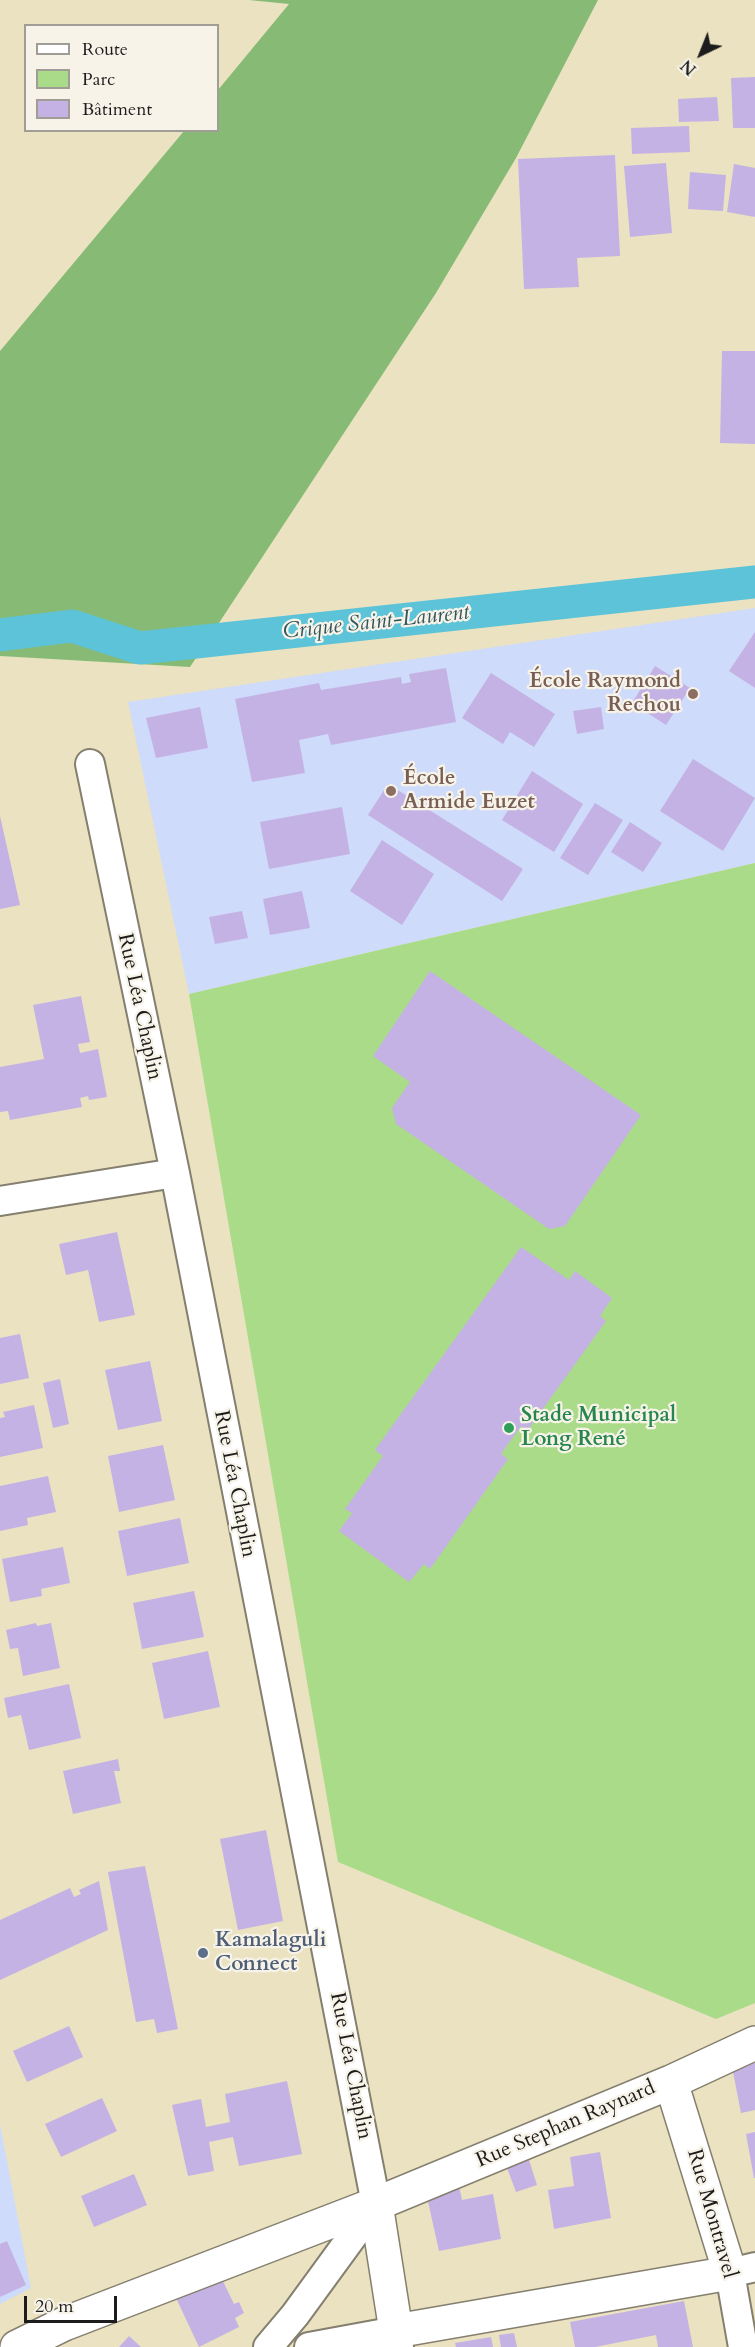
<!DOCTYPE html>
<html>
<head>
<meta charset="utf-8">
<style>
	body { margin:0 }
	#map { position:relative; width:755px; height:2347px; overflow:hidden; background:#ebe2c1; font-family:Cardo,serif }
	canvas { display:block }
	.legend { position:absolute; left:24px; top:24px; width:195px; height:108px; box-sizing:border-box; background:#f7f3e8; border:2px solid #9f9d96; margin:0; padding:8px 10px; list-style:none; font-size:18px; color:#1c1c1c }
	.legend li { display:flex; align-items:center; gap:12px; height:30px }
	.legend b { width:30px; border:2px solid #9f9d96 }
	.north { position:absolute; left:671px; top:24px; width:60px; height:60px; -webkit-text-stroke:4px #f7f3e8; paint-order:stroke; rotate:223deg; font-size:16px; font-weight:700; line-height:24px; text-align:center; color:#1c1c1c }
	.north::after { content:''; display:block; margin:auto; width:21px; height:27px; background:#1c1c1c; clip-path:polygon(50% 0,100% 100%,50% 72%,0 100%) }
	.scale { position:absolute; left:24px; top:2296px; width:93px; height:27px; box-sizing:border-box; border:3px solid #1c1c1c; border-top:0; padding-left:8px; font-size:18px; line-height:21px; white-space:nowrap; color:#1c1c1c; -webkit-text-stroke:4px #f7f3e8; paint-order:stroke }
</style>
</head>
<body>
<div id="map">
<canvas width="755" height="2347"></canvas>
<ul class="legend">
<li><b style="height:8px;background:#fff"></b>Route</li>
<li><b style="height:16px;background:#aadb89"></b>Parc</li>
<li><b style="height:16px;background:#c5b2e5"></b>Bâtiment</li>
</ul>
<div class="north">N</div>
<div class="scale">20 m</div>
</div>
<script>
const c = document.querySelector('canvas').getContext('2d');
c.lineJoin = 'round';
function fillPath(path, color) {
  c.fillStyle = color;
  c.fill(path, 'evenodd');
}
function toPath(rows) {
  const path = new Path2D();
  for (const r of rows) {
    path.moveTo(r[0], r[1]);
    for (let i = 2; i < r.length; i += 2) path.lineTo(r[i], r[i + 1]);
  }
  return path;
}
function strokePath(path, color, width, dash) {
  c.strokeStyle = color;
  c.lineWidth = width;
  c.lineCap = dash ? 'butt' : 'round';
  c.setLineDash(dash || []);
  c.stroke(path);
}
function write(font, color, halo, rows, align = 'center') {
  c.font = font + ' Cardo,serif';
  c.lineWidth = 4.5;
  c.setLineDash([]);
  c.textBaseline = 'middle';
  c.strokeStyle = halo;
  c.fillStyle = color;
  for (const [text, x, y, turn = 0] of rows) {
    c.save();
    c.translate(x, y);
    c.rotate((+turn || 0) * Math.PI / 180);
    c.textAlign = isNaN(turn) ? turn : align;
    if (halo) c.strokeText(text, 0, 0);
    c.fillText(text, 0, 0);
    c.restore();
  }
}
fillPath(toPath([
	[755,608,755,863,189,994,128,702],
	[0,2124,31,2288,0,2304]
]), '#cedbfa');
fillPath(toPath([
	[755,863,755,2003,716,2019,338,1862,189,994]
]), '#aadb89');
fillPath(toPath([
	[249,0,598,0,516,158,436,293,190,667,0,656,0,351,184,131,218,130,218,90,289,4]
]), '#87bb75');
strokePath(toPath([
	[0,635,72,626,140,648,755,582]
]), '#5cc3d9', 33);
fillPath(toPath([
	[755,77,755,128,733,128,731,78],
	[717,97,719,121,679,122,678,99],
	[689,126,690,152,632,154,631,128],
	[615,155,620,256,577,258,579,287,524,289,518,159],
	[666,163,672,233,630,237,624,166],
	[734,164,755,168,755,217,727,212],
	[690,172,726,175,723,211,688,209],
	[722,351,755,351,755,444,720,443],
	[755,632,755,688,729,671],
	[655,666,690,688,666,725,632,703],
	[446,668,456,722,331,745,328,734,299,740,305,773,252,782,235,699,319,683,321,690,401,677,402,684,411,682,409,674],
	[491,673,555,714,534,747,510,732,503,744,462,718],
	[200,707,208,748,156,758,146,718],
	[601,707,604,729,577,734,573,711],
	[693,759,755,798,723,851,660,811],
	[532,771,583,804,554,852,502,820],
	[388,784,523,869,502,901,368,815],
	[595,803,623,820,588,875,560,858],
	[342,807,350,854,269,869,260,822],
	[0,816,20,905,0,909],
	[630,822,662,843,643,872,611,852],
	[382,840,434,874,402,925,350,891],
	[302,891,310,928,270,935,263,899],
	[242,911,248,938,215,944,209,917],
	[430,971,641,1115,565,1226,549,1229,396,1124,392,1108,410,1082,373,1056],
	[81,996,90,1042,78,1044,80,1053,98,1049,107,1097,89,1100,88,1096,80,1098,82,1107,10,1120,8,1111,0,1112,0,1067,44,1059,33,1005],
	[117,1232,135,1315,99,1322,88,1270,66,1275,59,1244],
	[521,1247,569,1280,575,1271,612,1298,600,1316,606,1321,527,1431,521,1426,501,1454,508,1459,430,1569,424,1564,409,1582,339,1531,352,1513,345,1509,383,1456,375,1450],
	[20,1334,29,1378,0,1384,0,1338],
	[150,1361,162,1421,118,1430,105,1370],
	[60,1379,69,1424,53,1428,43,1383],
	[34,1405,43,1448,0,1457,0,1418,5,1417,3,1412],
	[163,1445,175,1500,119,1512,108,1456],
	[48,1476,56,1512,27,1518,28,1525,0,1531,0,1486],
	[180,1518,189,1563,127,1576,118,1531],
	[63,1547,70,1583,41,1589,42,1596,10,1602,2,1559],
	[194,1591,204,1637,142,1649,133,1603],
	[36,1623,37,1626,51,1623,60,1668,23,1676,18,1648,10,1649,6,1630],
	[208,1651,220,1707,164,1719,152,1663],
	[69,1684,81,1738,29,1750,21,1715,8,1718,4,1698],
	[118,1759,120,1771,114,1771,121,1803,73,1814,63,1771],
	[266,1830,283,1921,238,1930,220,1839],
	[145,1866,178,2029,157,2033,154,2019,136,2022,108,1872],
	[99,1881,108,1930,0,1980,0,1920,70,1888,74,1897,81,1894,79,1890],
	[69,2026,83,2057,27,2082,13,2051],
	[755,2063,755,2110,741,2113,733,2072],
	[287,2081,302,2154,239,2166,233,2137,209,2142,214,2171,188,2176,172,2105,201,2099,206,2127,230,2122,225,2094],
	[102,2098,117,2131,61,2157,45,2124],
	[755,2132,755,2178,754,2178,746,2134],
	[600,2152,611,2218,554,2229,548,2190,574,2186,570,2157],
	[529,2160,537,2185,516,2192,507,2168],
	[134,2174,147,2205,94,2227,81,2196],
	[459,2186,462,2200,493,2194,501,2239,439,2251,427,2197,446,2193,445,2189],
	[7,2241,26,2285,0,2297,0,2244],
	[221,2277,234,2304,239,2302,244,2313,235,2318,239,2327,199,2347,176,2298],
	[684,2301,693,2347,658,2347,656,2335,595,2347,575,2347,570,2322],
	[514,2333,517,2347,501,2347,499,2335],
	[129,2336,141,2347,119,2347],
	[491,2337,493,2347,456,2347,455,2343]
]), '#c5b2e5');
const minor = toPath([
	[90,764,175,1173,376,2204,295,2315,268,2347],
	[0,1201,175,1173],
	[309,2347,396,2331,399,2347],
	[743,2347,730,2273,755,2267]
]);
const tertiary = toPath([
	[376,2204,396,2331,730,2273,671,2082],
	[17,2347,64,2324,376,2204,671,2082,755,2043]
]);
strokePath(minor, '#847f6e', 32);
strokePath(tertiary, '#847f6e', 36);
strokePath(minor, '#fff', 28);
strokePath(tertiary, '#fff', 33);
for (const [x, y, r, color] of [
	[693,694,6,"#8d6e63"],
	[391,791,6,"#8d6e63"],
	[509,1428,6,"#2e9e5b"],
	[203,1953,6,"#5c6f8a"]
]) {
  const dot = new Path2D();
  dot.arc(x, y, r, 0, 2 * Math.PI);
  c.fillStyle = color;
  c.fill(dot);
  strokePath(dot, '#f7f3e8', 2);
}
write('bold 21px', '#785e54', '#f7f3e8', [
	["École Raymond",681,682],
	["Rechou",681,706],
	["École",403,779,"left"],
	["Armide Euzet",403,803,"left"]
], 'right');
write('21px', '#1c1c1c', '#f7f3e8', [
	["Rue Léa Chaplin",139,1007,78],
	["Rue Léa Chaplin",234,1484,79],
	["Rue Léa Chaplin",350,2066,79],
	["Rue Stephan Raynard",566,2125,-23],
	["Rue Montravel",711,2214,74]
]);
write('bold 21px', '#27864d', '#f7f3e8', [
	["Stade Municipal",521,1416],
	["Long René",521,1440]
], 'left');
write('bold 21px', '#4e5e75', '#f7f3e8', [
	["Kamalaguli",215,1941],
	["Connect",215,1965]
], 'left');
write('italic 22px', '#32565e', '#f7f3e8', [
	["Crique Saint-Laurent",376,623,-6]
]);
</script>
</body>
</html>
